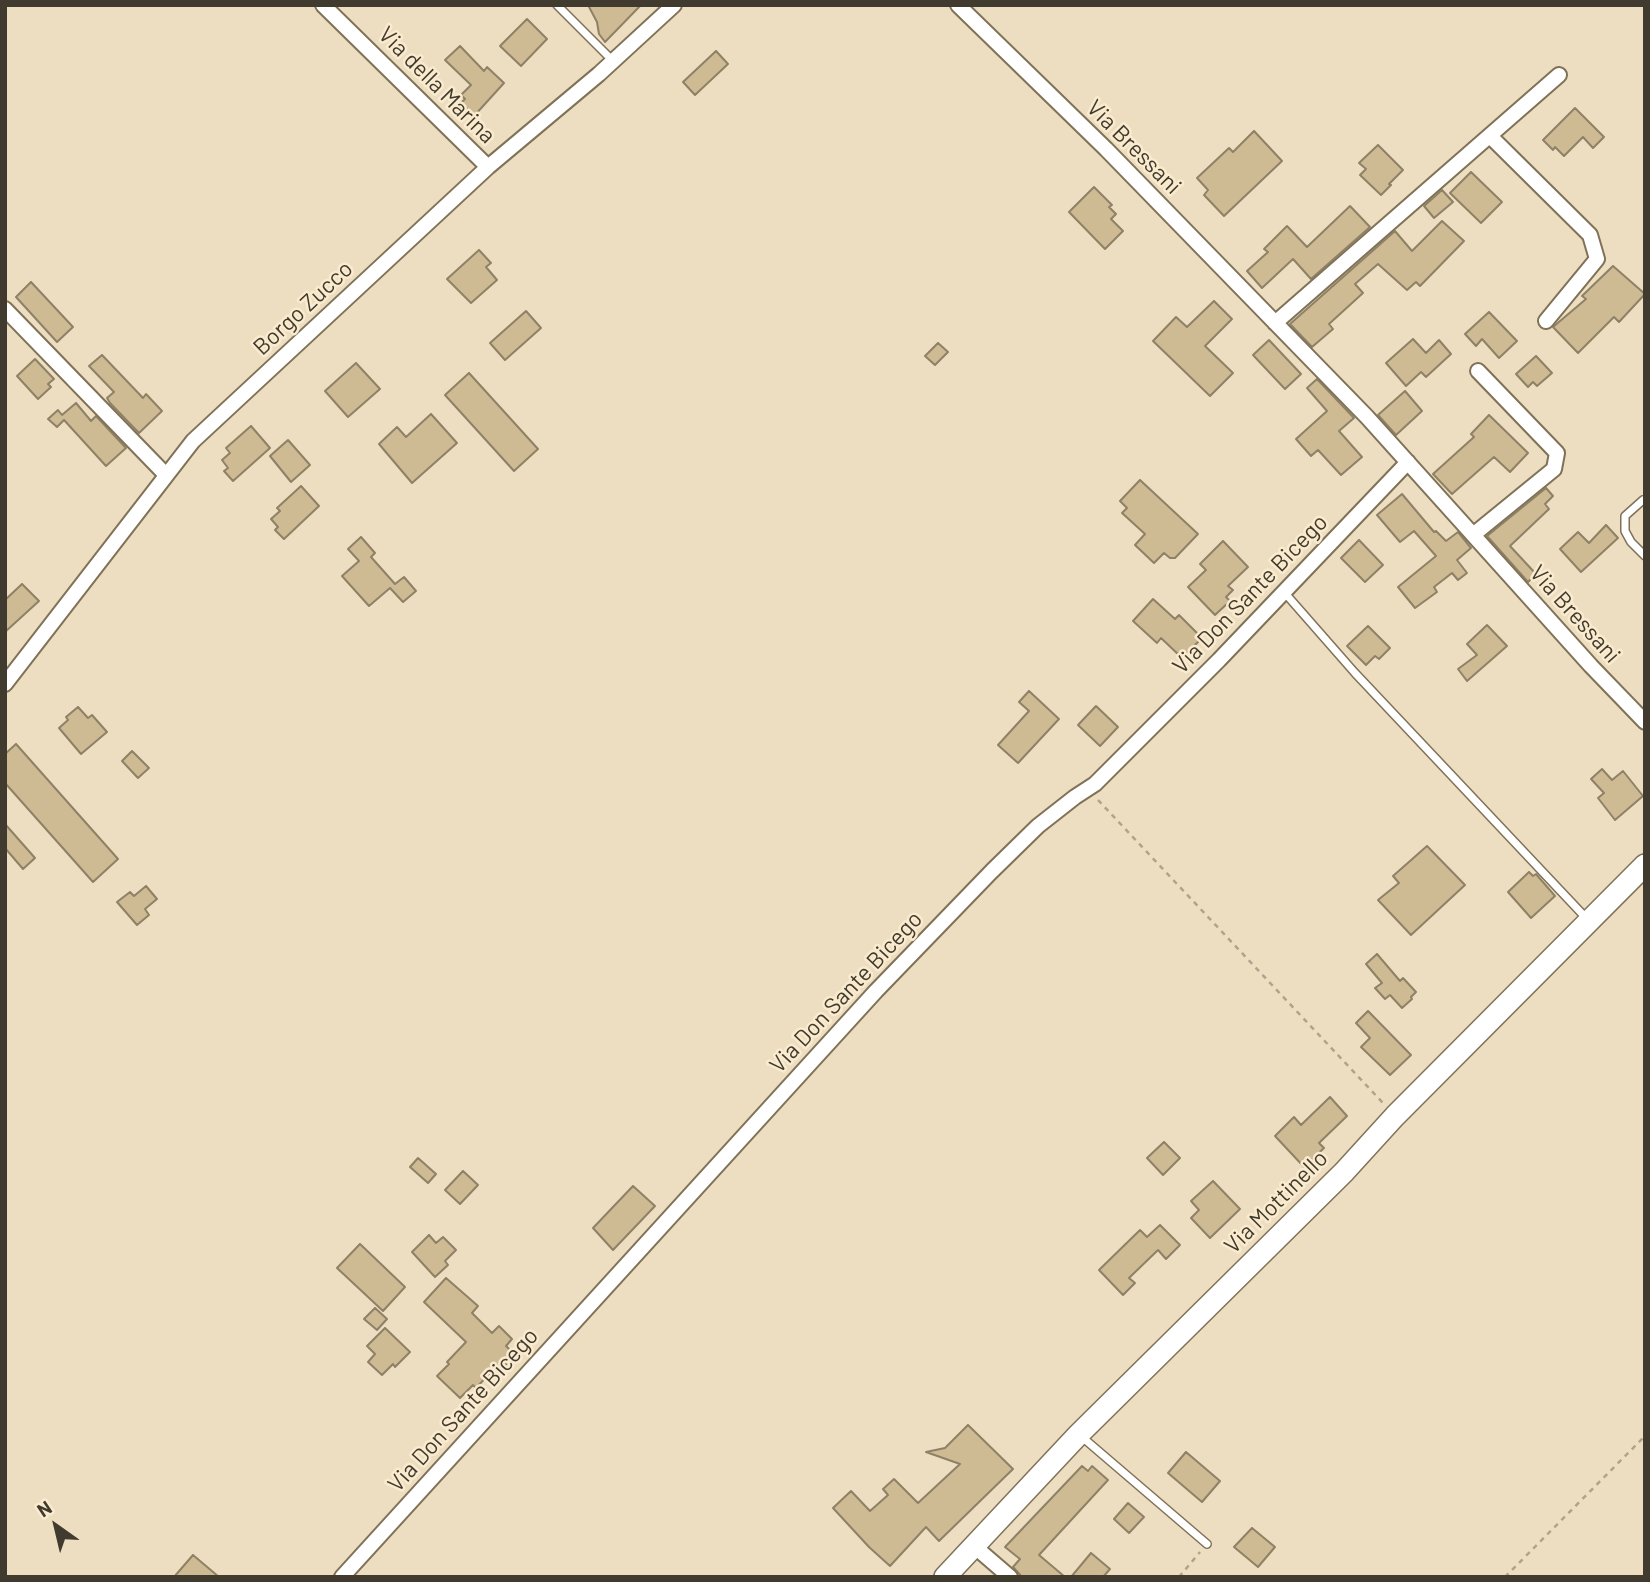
<!DOCTYPE html>
<html>
<head>
<meta charset="utf-8">
<style>
	body { margin:0 }
	#map { position:relative; width:1650px; height:1582px; overflow:hidden; background:#eddec1; font-family:Barlow,sans-serif }
	canvas { display:block }
	.frame { position:absolute; inset:0; border:7px solid #413b2f; pointer-events:none }
	.north { position:absolute; left:21px; top:1491px; width:70px; height:70px; -webkit-text-stroke:5px #faebce; paint-order:stroke; rotate:326deg; font-size:19px; font-weight:700; line-height:28px; text-align:center; color:#413b2f }
	.north::after { content:''; display:block; margin:auto; width:24px; height:32px; background:#413b2f; clip-path:polygon(50% 0,100% 100%,50% 72%,0 100%) }
</style>
</head>
<body>
<div id="map">
<canvas width="1650" height="1582"></canvas>
<div class="frame"></div>
<div class="north">N</div>
</div>
<script>
const c = document.querySelector('canvas').getContext('2d');
c.lineJoin = 'round';
function fillPath(path, color) {
  c.fillStyle = color;
  c.fill(path, 'evenodd');
}
function toPath(rows) {
  const path = new Path2D();
  for (const r of rows) {
    path.moveTo(r[0], r[1]);
    for (let i = 2; i < r.length; i += 2) path.lineTo(r[i], r[i + 1]);
  }
  return path;
}
function strokePath(path, color, width, dash) {
  c.strokeStyle = color;
  c.lineWidth = width;
  c.lineCap = dash ? 'butt' : 'round';
  c.setLineDash(dash || []);
  c.stroke(path);
}
function write(font, color, halo, rows, align = 'center') {
  c.font = font + ' Barlow,sans-serif';
  c.lineWidth = 5;
  c.setLineDash([]);
  c.textBaseline = 'middle';
  c.strokeStyle = halo;
  c.fillStyle = color;
  for (const [text, x, y, turn = 0] of rows) {
    c.save();
    c.translate(x, y);
    c.rotate((+turn || 0) * Math.PI / 180);
    c.textAlign = isNaN(turn) ? turn : align;
    if (halo) c.strokeText(text, 0, 0);
    c.fillText(text, 0, 0);
    c.restore();
  }
}
const building = toPath([
	[588,5,641,5,605,42,599,34,597,22,588,5],
	[527,19,547,39,521,66,500,46,527,19],
	[460,46,484,71,487,67,504,83,474,116,461,103,465,99,461,95,471,85,445,60,460,46],
	[716,51,728,64,695,95,683,82,716,51],
	[1575,108,1604,137,1593,148,1583,137,1564,156,1555,147,1553,150,1543,140,1575,108],
	[1254,131,1282,161,1224,216,1204,195,1208,190,1197,178,1229,148,1233,152,1254,131],
	[1378,145,1403,170,1389,184,1391,185,1381,195,1360,175,1366,169,1359,163,1378,145],
	[1471,172,1502,202,1481,223,1450,193,1471,172],
	[1094,187,1112,205,1109,207,1116,214,1111,219,1123,231,1105,249,1069,212,1094,187],
	[1442,190,1453,202,1434,218,1424,206,1442,190],
	[1350,206,1370,227,1311,279,1293,259,1262,288,1247,271,1268,252,1264,249,1287,226,1307,247,1350,206],
	[1442,221,1464,241,1420,286,1416,282,1407,290,1378,264,1355,284,1363,293,1329,324,1333,329,1312,347,1290,324,1395,231,1412,251,1442,221],
	[479,250,491,263,486,267,497,280,471,303,447,279,479,250],
	[1613,266,1645,294,1619,322,1614,317,1578,353,1553,327,1586,299,1582,296,1613,266],
	[31,282,73,327,57,342,16,297,31,282],
	[1214,301,1232,319,1205,346,1233,373,1210,396,1153,341,1176,317,1187,327,1214,301],
	[526,311,541,328,505,360,490,343,526,311],
	[1489,312,1517,341,1499,358,1482,339,1476,346,1465,334,1489,312],
	[1413,339,1426,353,1439,340,1451,354,1426,377,1421,372,1406,386,1386,363,1413,339],
	[1269,340,1301,374,1285,389,1253,355,1269,340],
	[938,343,948,352,935,365,925,356,938,343],
	[102,355,143,398,146,394,162,411,139,433,110,403,107,398,114,392,89,366,102,355],
	[1536,356,1552,373,1537,386,1533,382,1528,387,1516,374,1536,356],
	[35,359,54,379,48,384,51,387,38,399,17,376,35,359],
	[356,363,380,389,348,417,325,391,356,363],
	[469,373,538,449,514,471,445,395,469,373],
	[1317,379,1354,418,1339,431,1362,457,1341,475,1318,450,1311,456,1296,439,1327,411,1307,388,1317,379],
	[1405,391,1422,411,1396,435,1378,415,1405,391],
	[76,403,91,421,96,416,126,448,106,466,64,420,57,427,48,419,58,410,62,415,76,403],
	[431,414,457,443,412,483,379,444,397,427,406,437,431,414],
	[1489,415,1528,453,1510,472,1494,457,1452,494,1433,474,1474,437,1471,434,1489,415],
	[251,426,270,448,233,481,224,471,228,468,222,460,230,453,226,448,251,426],
	[288,440,310,465,291,482,270,456,288,440],
	[1140,480,1198,534,1175,558,1170,558,1164,553,1154,563,1135,545,1145,534,1122,513,1127,508,1120,501,1140,480],
	[301,486,319,506,284,539,275,530,278,527,271,519,280,511,277,508,301,486],
	[1546,488,1553,496,1545,504,1549,509,1510,546,1536,574,1528,582,1487,536,1546,488],
	[1402,494,1434,532,1436,531,1446,541,1458,532,1471,548,1457,560,1467,573,1458,580,1452,573,1434,587,1437,592,1415,608,1398,587,1436,556,1414,531,1400,542,1377,515,1402,494],
	[1606,525,1618,538,1581,572,1560,549,1578,532,1589,543,1606,525],
	[361,537,375,553,371,557,395,584,404,577,416,591,403,602,390,588,369,606,342,576,359,561,348,549,361,537],
	[1359,540,1383,565,1365,582,1341,558,1359,540],
	[1223,541,1248,567,1228,586,1233,590,1226,597,1230,601,1215,615,1188,587,1206,570,1200,564,1223,541],
	[22,584,39,601,5,632,5,600,22,584],
	[1153,599,1175,619,1179,615,1202,638,1182,658,1161,638,1157,643,1133,621,1153,599],
	[1487,625,1507,646,1467,681,1458,669,1477,655,1467,644,1487,625],
	[1368,626,1390,648,1379,659,1375,656,1366,665,1347,646,1368,626],
	[1029,691,1059,719,1018,763,998,745,1029,711,1019,702,1029,691],
	[1096,706,1118,727,1100,746,1078,725,1096,706],
	[78,707,88,718,92,715,107,732,81,754,59,728,68,720,66,717,78,707],
	[16,744,118,859,93,882,5,783,5,754,16,744],
	[132,751,149,768,138,778,122,761,132,751],
	[1602,769,1612,780,1623,771,1643,796,1615,820,1598,798,1604,793,1591,779,1602,769],
	[5,824,35,858,23,869,5,848,5,824],
	[1427,846,1465,885,1411,935,1378,900,1399,883,1393,876,1427,846],
	[1529,872,1533,876,1536,874,1555,896,1531,918,1508,892,1529,872],
	[146,886,157,899,145,909,149,915,137,925,117,902,130,892,134,896,146,886],
	[1377,954,1400,981,1403,978,1416,992,1411,997,1412,999,1402,1008,1390,995,1385,999,1375,988,1382,983,1366,964,1377,954],
	[1368,1011,1411,1055,1390,1075,1361,1047,1370,1038,1356,1023,1368,1011],
	[1330,1097,1347,1116,1319,1143,1324,1148,1304,1167,1275,1136,1294,1117,1301,1125,1330,1097],
	[1164,1142,1180,1158,1163,1175,1147,1158,1164,1142],
	[418,1158,436,1174,428,1183,410,1167,418,1158],
	[463,1171,478,1185,460,1204,445,1190,463,1171],
	[1213,1181,1240,1209,1210,1238,1191,1218,1199,1210,1191,1201,1213,1181],
	[633,1186,655,1206,613,1250,593,1228,633,1186],
	[1160,1225,1180,1245,1166,1259,1158,1250,1129,1278,1135,1283,1123,1295,1099,1270,1140,1230,1147,1237,1160,1225],
	[429,1235,436,1243,443,1237,456,1250,445,1261,448,1265,435,1277,412,1252,429,1235],
	[360,1244,405,1287,383,1311,337,1268,360,1244],
	[446,1278,478,1306,472,1313,492,1333,499,1326,512,1339,506,1346,515,1355,495,1376,491,1372,476,1388,473,1385,460,1398,437,1376,449,1364,447,1362,466,1342,424,1302,446,1278],
	[375,1308,387,1319,377,1330,364,1319,375,1308],
	[385,1328,410,1352,395,1367,393,1364,382,1375,368,1362,375,1354,367,1346,385,1328],
	[968,1425,1013,1469,939,1541,926,1527,890,1566,869,1547,833,1508,851,1491,870,1511,888,1495,883,1489,894,1479,918,1503,960,1464,926,1452,945,1448,968,1425],
	[1186,1452,1220,1481,1202,1502,1168,1473,1186,1452],
	[1082,1466,1088,1471,1092,1466,1108,1480,1039,1555,1065,1577,1022,1577,1013,1567,1020,1559,1005,1547,1082,1466],
	[1128,1503,1144,1517,1129,1533,1114,1519,1128,1503],
	[1252,1528,1275,1547,1258,1567,1234,1547,1252,1528],
	[1091,1553,1110,1569,1103,1577,1071,1577,1091,1553],
	[193,1555,219,1577,174,1577,193,1555]
]);
fillPath(building, '#ceba93');
strokePath(building, '#8f8166', 2);
const lane = toPath([
	[557,5,613,61],
	[1643,500,1625,516,1625,531,1631,542,1645,556],
	[1284,592,1355,673,1588,920],
	[1082,1437,1207,1544]
]);
const street = toPath([
	[323,5,488,167],
	[958,5,1106,149,1367,417,1591,666,1645,722],
	[1490,136,1590,235,1597,259,1546,321],
	[5,309,166,475],
	[1275,323,1559,75],
	[1473,535,1554,469,1557,453,1478,371],
	[5,684,193,441,488,167,599,74,674,5],
	[974,1546,1010,1577],
	[342,1577,876,991,992,871,1038,826,1075,797,1095,784,1219,660,1408,462]
]);
const secondary = toPath([
	[945,1577,1079,1434,1344,1172,1395,1116,1645,865]
]);
strokePath(lane, '#7f7257', 10);
strokePath(street, '#7f7257', 18);
strokePath(secondary, '#7f7257', 24);
strokePath(toPath([
	[1098,800,1383,1103],
	[1179,1577,1200,1552],
	[1505,1577,1645,1436]
]), '#aea38c', 2.5, [5, 5]);
strokePath(lane, '#fff', 7);
strokePath(street, '#fff', 14);
strokePath(secondary, '#fff', 21);
write('23px', '#413b2f', '#faebce', [
	["Via della Marina",437,85,45],
	["Via Bressani",1134,147,45],
	["Borgo Zucco",303,308,-43],
	["Via Don Sante Bicego",1250,594,-46],
	["Via Bressani",1575,614,48],
	["Via Don Sante Bicego",846,992,-47],
	["Via Mottinello",1276,1202,-45],
	["Via Don Sante Bicego",463,1410,-48]
]);
</script>
</body>
</html>
